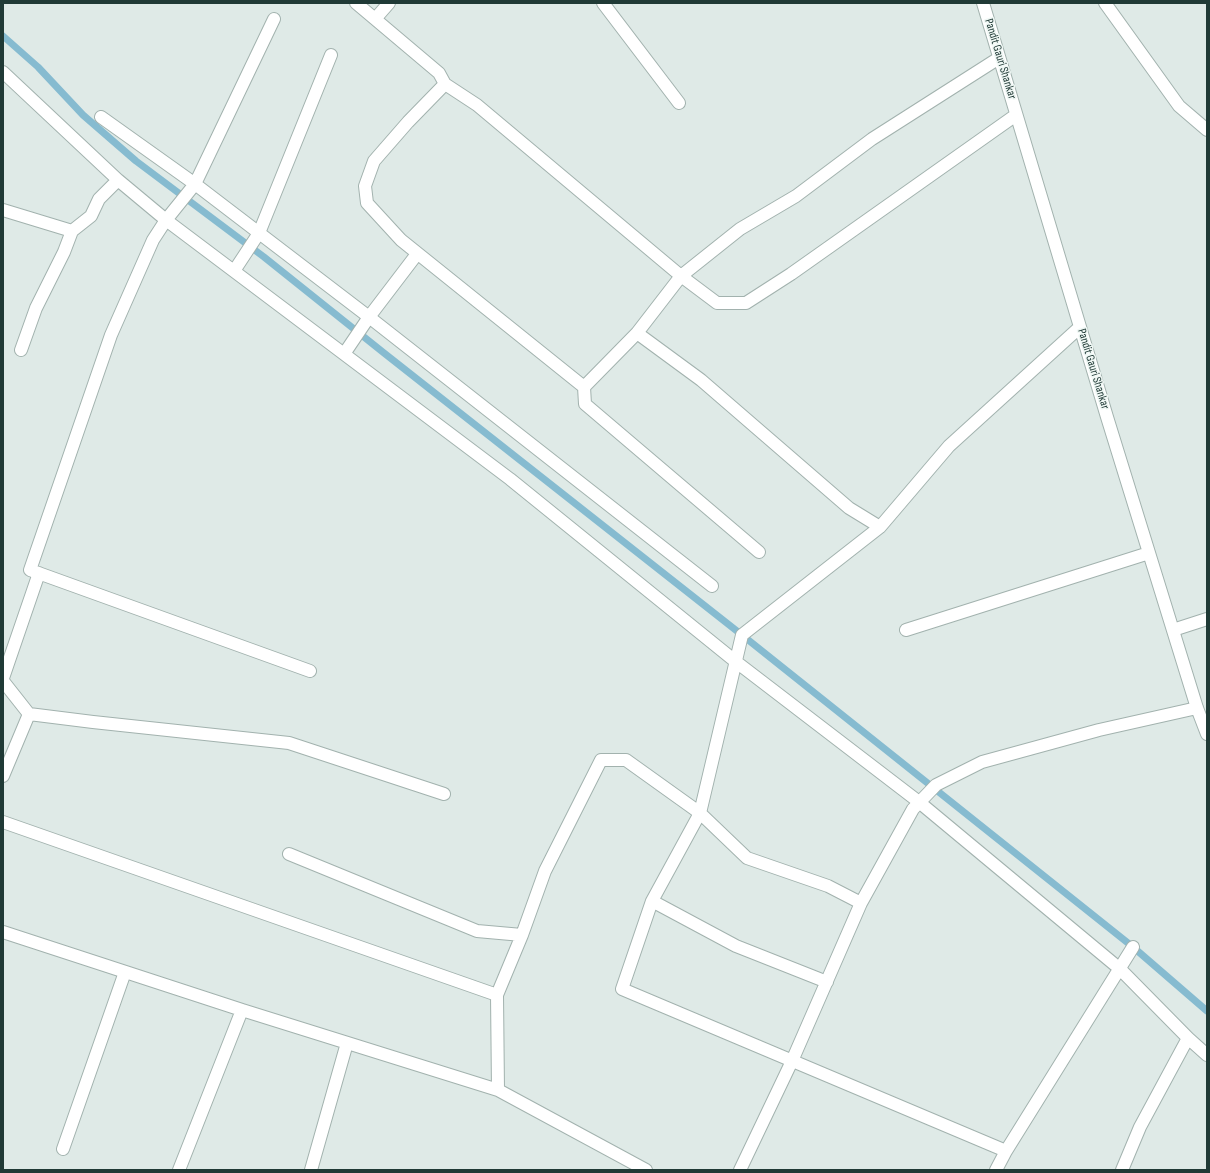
<!DOCTYPE html>
<html>
<head>
<meta charset="utf-8">
<style>
	body { margin:0 }
	#map { position:relative; width:1210px; height:1173px; overflow:hidden; background:#dfeae7; font-family:"Sofia Sans Condensed",sans-serif }
	canvas { display:block }
	.frame { position:absolute; inset:0; border:4px solid #203a36; pointer-events:none }
</style>
</head>
<body>
<div id="map">
<canvas width="1210" height="1173"></canvas>
<div class="frame"></div>
</div>
<script>
const c = document.querySelector('canvas').getContext('2d');
c.lineJoin = 'round';
function toPath(rows) {
  const path = new Path2D();
  for (const r of rows) {
    path.moveTo(r[0], r[1]);
    for (let i = 2; i < r.length; i += 2) path.lineTo(r[i], r[i + 1]);
  }
  return path;
}
function strokePath(path, color, width, dash) {
  c.strokeStyle = color;
  c.lineWidth = width;
  c.lineCap = dash ? 'butt' : 'round';
  c.setLineDash(dash || []);
  c.stroke(path);
}
function write(font, color, halo, rows, align = 'center') {
  c.font = font + ' "Sofia Sans Condensed",sans-serif';
  c.lineWidth = 3;
  c.setLineDash([]);
  c.textBaseline = 'middle';
  c.strokeStyle = halo;
  c.fillStyle = color;
  for (const [text, x, y, turn = 0] of rows) {
    c.save();
    c.translate(x, y);
    c.rotate((+turn || 0) * Math.PI / 180);
    c.textAlign = isNaN(turn) ? turn : align;
    if (halo) c.strokeText(text, 0, 0);
    c.fillText(text, 0, 0);
    c.restore();
  }
}
strokePath(toPath([
	[3,36,38,67,83,115,136,161,264,257,384,353,742,635,1133,947,1207,1011]
]), '#86bbd0', 7);
const minor = toPath([
	[356,3,439,73,445,84,477,105,681,276,717,303,746,303,791,274,1016,115],
	[603,3,679,103],
	[983,3,1107,417,1197,708,1207,734],
	[1105,3,1179,106,1207,130],
	[274,19,195,184,166,220,153,240,111,335,30,570,310,671],
	[375,19,389,3],
	[3,72,118,180,166,220,510,479,735,661,919,802,1120,969,1188,1038,1207,1055],
	[445,84,408,122,374,161,365,186,367,203,401,240,584,387],
	[101,117,195,184,369,317,712,586],
	[3,210,72,231],
	[234,271,259,233,331,55],
	[637,333,701,380,849,508,880,527],
	[21,350,36,308,64,252,72,231,91,216,99,199,118,180],
	[344,354,369,317,417,254],
	[759,552,585,404,584,387,637,333,681,276,740,229,796,196,872,139,999,58],
	[906,630,1149,553],
	[1173,630,1207,619],
	[3,678,39,573],
	[3,681,29,714,3,776],
	[29,714,93,722,289,743,444,794],
	[3,822,497,995],
	[289,854,477,931,522,935],
	[652,901,736,946,827,982],
	[3,932,242,1010,179,1170],
	[242,1010,498,1090,646,1170],
	[498,1090,497,995,522,935,545,871,601,760,626,760,700,813,747,858,828,886,861,903],
	[63,1149,125,972],
	[1006,1151,622,989,652,901,700,813,742,635,880,527,949,446,1080,327],
	[311,1170,347,1043],
	[740,1170,792,1061,861,903,913,809,936,785,982,762,1099,730,1197,708],
	[996,1170,1006,1151,1133,947],
	[1122,1170,1140,1127,1188,1038]
]);
strokePath(minor, '#a2b2ae', 14);
strokePath(minor, '#fff', 12);
write('12px', '#203a36', '#eff7f4', [
	["Pandit Gauri Shankar",1000,59,73],
	["Pandit Gauri Shankar",1093,369,73]
]);
</script>
</body>
</html>
